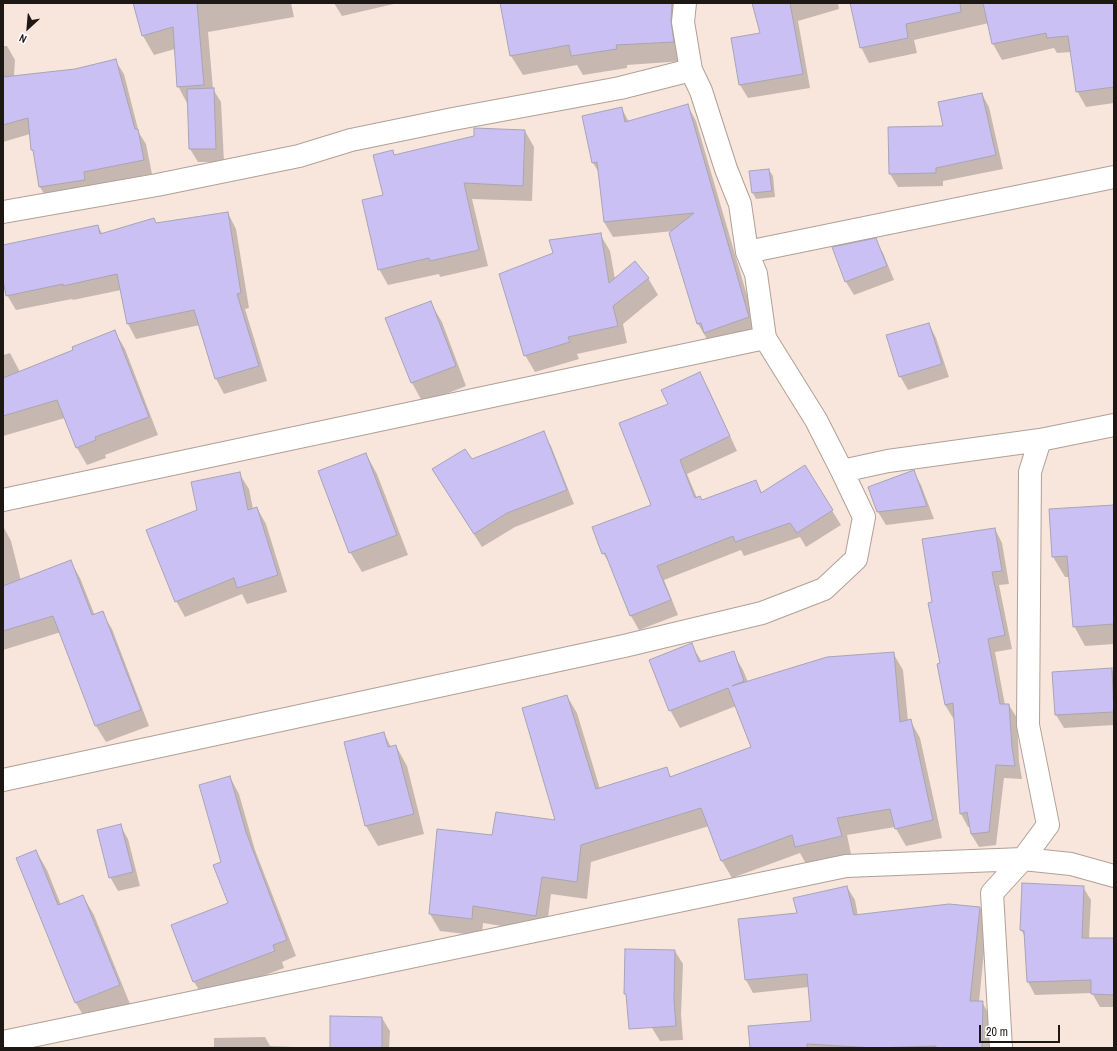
<!DOCTYPE html>
<html>
<head>
<meta charset="utf-8">
<style>
	body { margin:0 }
	#map { position:relative; width:1117px; height:1051px; overflow:hidden; background:#f8e6dc; font-family:"Archivo Narrow",sans-serif }
	canvas { display:block }
	.frame { position:absolute; inset:0; border:4px solid #1e1814; pointer-events:none }
	.north { position:absolute; left:8px; top:8px; width:40px; height:40px; -webkit-text-stroke:3px #fff; paint-order:stroke; rotate:206deg; font-size:11px; font-weight:700; line-height:16px; text-align:center; color:#1e1814 }
	.north::after { content:''; display:block; margin:auto; width:14px; height:18px; background:#1e1814; clip-path:polygon(50% 0,100% 100%,50% 72%,0 100%) }
	.scale { position:absolute; left:979px; top:1025px; width:81px; height:18px; box-sizing:border-box; border:2px solid #1e1814; border-top:0; padding-left:5px; font-size:12px; line-height:14px; white-space:nowrap; color:#1e1814; -webkit-text-stroke:3px #fff; paint-order:stroke }
</style>
</head>
<body>
<div id="map">
<canvas width="1117" height="1051"></canvas>
<div class="frame"></div>
<div class="north">N</div>
<div class="scale">20 m</div>
</div>
<script>
const c = document.querySelector('canvas').getContext('2d');
c.lineJoin = 'round';
function fillPath(path, color) {
  c.fillStyle = color;
  c.fill(path, 'evenodd');
}
function toPath(rows) {
  const path = new Path2D();
  for (const r of rows) {
    path.moveTo(r[0], r[1]);
    for (let i = 2; i < r.length; i += 2) path.lineTo(r[i], r[i + 1]);
  }
  return path;
}
function strokePath(path, color, width, dash) {
  c.strokeStyle = color;
  c.lineWidth = width;
  c.lineCap = dash ? 'butt' : 'round';
  c.setLineDash(dash || []);
  c.stroke(path);
}
fillPath(toPath([
	[134,3,291,3,294,17,208,32,213,89,221,102,224,162,198,162,190,149,188,105,178,86,175,49,154,55,143,36],
	[334,3,398,3,342,16],
	[501,3,685,3,684,61,627,65,627,68,583,75,577,65,523,75,511,56],
	[753,3,838,3,839,9,798,21,810,88,748,98,740,85,732,39,761,34],
	[851,3,1114,3,1114,103,1086,107,1077,91,1071,52,1057,53,1054,48,1002,60,993,44,989,23,914,40,917,53,869,63,861,47],
	[3,46,7,46,15,60,14,76,75,70,115,60,124,74,139,133,146,144,152,174,91,186,48,201,40,187,35,155,32,150,30,134,3,142],
	[982,94,989,107,1003,169,943,181,943,186,898,187,890,174],
	[688,106,696,121,758,333,714,347,709,338,707,339,698,324,670,234,674,231,613,237,604,222,600,174,593,163,583,117,622,109,629,122],
	[525,131,534,147,532,201,472,199,488,266,440,277,439,274,388,285,379,269,392,151,395,156],
	[769,170,773,176,775,197,756,199,753,193],
	[228,213,236,229,249,308,245,309,267,381,224,394,216,379,200,325,136,339,128,324,121,290,73,300,72,299,16,310,7,295,3,276,3,246,98,226,103,235,156,224],
	[600,234,610,251,615,279,648,278,658,295,623,324,627,343,577,354,579,359,535,372,525,355],
	[875,240,883,253,894,280,854,295,846,282,833,248],
	[430,302,442,322,466,386,423,403,412,383],
	[929,324,936,338,949,377,908,390,900,376],
	[115,332,125,349,158,435,105,455,106,458,87,465,77,448,65,418,3,436,3,355,10,353,20,372,74,351],
	[699,374,708,388,737,451,687,474,697,498,702,501,756,481,762,493,805,467,841,525,806,547,800,537,744,556,741,550,664,580,678,615,639,630,631,616,612,567,603,553,652,506,669,405],
	[543,433,551,446,574,504,515,527,482,547,441,483,471,460],
	[366,454,377,474,408,555,362,572,350,552],
	[914,472,921,485,934,519,886,525,878,512,869,488],
	[239,473,249,489,253,509,257,508,266,524,287,592,247,604,242,594,185,617,176,601],
	[1114,506,1114,644,1085,646,1074,626,1070,577,1065,577,1053,557,1050,510],
	[3,526,11,541,21,581,71,562,80,578,95,616,102,613,112,629,149,726,106,742,96,726,61,632,3,650],
	[995,529,1002,543,1009,584,999,585,1012,649,995,652,1005,705,1009,705,1017,718,1019,761,1022,779,1004,778,996,845,979,847,971,834,970,827,968,827,961,814,955,718,953,718,945,705,942,664,933,603],
	[691,644,702,662,733,653,743,670,748,682,893,653,903,670,908,721,910,720,920,738,942,838,906,846,895,827,847,835,851,854,806,864,800,853,732,878,722,861,709,826,591,862,587,899,551,894,546,933,483,923,482,936,440,931,430,914,493,836,557,822,567,696,577,713,600,789,666,769,672,778,752,747,736,706,680,728,670,710],
	[1111,669,1114,674,1114,725,1064,728,1056,715],
	[384,733,391,747,396,746,407,766,424,834,378,846,366,826,345,743],
	[230,777,239,794,255,850,296,956,282,962,284,968,204,998,194,982,172,925,229,904,222,863],
	[120,825,128,839,140,886,118,891,110,877],
	[36,851,47,870,61,905,83,896,94,915,130,1004,87,1022,76,1003,17,858],
	[847,887,855,900,858,916,980,908,987,921,979,1002,982,1002,990,1016,989,1048,751,1048,812,1022,809,987,753,993,746,980,798,914],
	[1083,887,1091,900,1089,939,1114,939,1114,1007,1100,1007,1092,993,1035,995,1028,982,1026,938,1021,930],
	[675,951,683,964,681,1014,683,1040,660,1041,652,1028,647,984],
	[382,1018,390,1031,389,1048,331,1048],
	[265,1037,270,1046,320,1048,214,1048,214,1038]
]), '#0003');
const building = toPath([
	[133,3,197,3,204,85,177,87,173,27,142,36,133,3],
	[500,3,672,3,671,21,674,42,616,45,617,49,571,56,569,45,510,56,500,3],
	[752,3,790,3,803,74,739,85,731,38,760,33,752,3],
	[850,3,960,3,961,12,906,24,908,38,860,48,850,3],
	[983,3,1114,3,1114,87,1076,92,1068,36,1047,38,1046,33,992,44,983,3],
	[116,59,135,129,138,129,144,160,84,172,85,180,39,187,33,150,31,150,28,118,3,125,3,77,75,69,116,59],
	[214,88,216,149,189,149,187,89,214,88],
	[982,93,996,155,936,168,936,173,889,174,888,127,943,126,938,102,982,93],
	[688,104,749,317,704,333,701,323,697,324,669,233,694,213,604,222,597,162,592,163,582,116,622,107,625,122,688,104],
	[474,128,525,130,523,186,464,183,479,250,430,261,429,258,378,270,362,200,383,195,373,155,393,150,394,155,474,136,474,128],
	[769,169,772,191,752,193,749,171,769,169],
	[228,212,241,293,237,294,259,366,215,379,194,310,127,324,117,274,63,286,63,284,6,296,3,280,3,245,98,225,100,234,154,218,156,223,228,212],
	[601,233,609,283,635,261,649,278,613,306,618,326,568,337,570,342,524,356,499,274,553,253,549,240,601,233],
	[876,238,887,266,845,282,832,247,876,238],
	[431,301,456,366,411,383,385,318,431,301],
	[929,323,942,364,899,377,886,335,929,323],
	[115,330,149,417,95,437,96,440,76,448,57,400,3,416,3,378,73,350,72,347,115,330],
	[700,372,730,436,680,460,695,498,700,496,702,500,756,480,761,493,805,465,833,510,797,533,790,523,735,542,733,536,657,566,671,600,630,616,605,553,602,554,592,527,651,505,619,423,668,404,661,390,700,372],
	[544,431,567,490,507,513,474,534,432,469,465,449,472,459,544,431],
	[366,453,397,535,349,553,318,471,366,453],
	[914,470,927,506,877,512,868,487,914,470],
	[240,472,248,510,257,507,278,575,237,588,234,578,175,602,146,530,197,510,191,482,240,472],
	[1114,505,1114,624,1073,627,1067,556,1052,557,1049,509,1114,505],
	[995,528,1002,571,992,572,1005,635,988,639,1000,704,1009,704,1012,747,1015,766,996,765,989,832,971,834,967,812,960,814,953,703,945,705,937,664,940,663,928,603,932,602,922,539,995,528],
	[71,560,92,615,103,611,141,710,95,726,53,616,3,631,3,586,71,560],
	[692,643,699,662,734,651,744,681,732,686,827,657,894,652,900,722,911,719,933,820,895,829,890,809,837,818,842,836,795,847,792,835,721,861,701,808,581,845,577,882,542,877,536,916,473,906,472,919,429,914,437,829,492,835,496,812,555,820,522,708,567,695,596,789,667,767,670,777,751,747,728,688,669,711,649,660,692,643],
	[1112,668,1114,712,1055,715,1052,672,1112,668],
	[384,732,388,747,396,745,414,814,365,826,344,742,384,732],
	[230,776,246,832,287,940,273,945,275,951,193,982,171,925,228,903,213,865,221,862,199,785,230,776],
	[121,824,133,872,109,878,97,830,121,824],
	[36,850,58,905,83,895,120,985,75,1003,16,858,36,850],
	[1022,883,1084,886,1082,938,1114,938,1114,995,1091,994,1091,980,1027,982,1024,931,1020,930,1022,883],
	[847,886,854,915,949,904,980,907,970,1001,983,1001,982,1048,936,1048,936,1046,874,1048,807,1044,807,1048,750,1048,748,1026,811,1021,807,974,745,980,738,919,797,913,793,898,847,886],
	[625,949,675,950,674,1000,676,1026,629,1029,626,994,624,994,625,949],
	[330,1016,382,1017,382,1048,330,1048,330,1016]
]);
fillPath(building, '#cbc0f3');
strokePath(building, '#a7a4b4', 1);
const minor = toPath([
	[685,3,683,22,691,70,701,91,726,169,740,204,747,252,756,274,765,338,816,420,842,471,888,461,1040,440,1114,425],
	[3,212,157,185,299,156,351,140,453,119,620,88,691,70],
	[747,252,1114,177],
	[3,500,765,338],
	[3,780,624,646,762,613,824,589,856,559,864,517,842,471],
	[3,1042,846,866,1023,859,1071,864,1114,876],
	[1001,1048,992,893,1023,859,1048,825,1028,725,1030,472,1040,440]
]);
strokePath(minor, '#b0a096', 24);
strokePath(minor, '#fff', 22);
</script>
</body>
</html>
